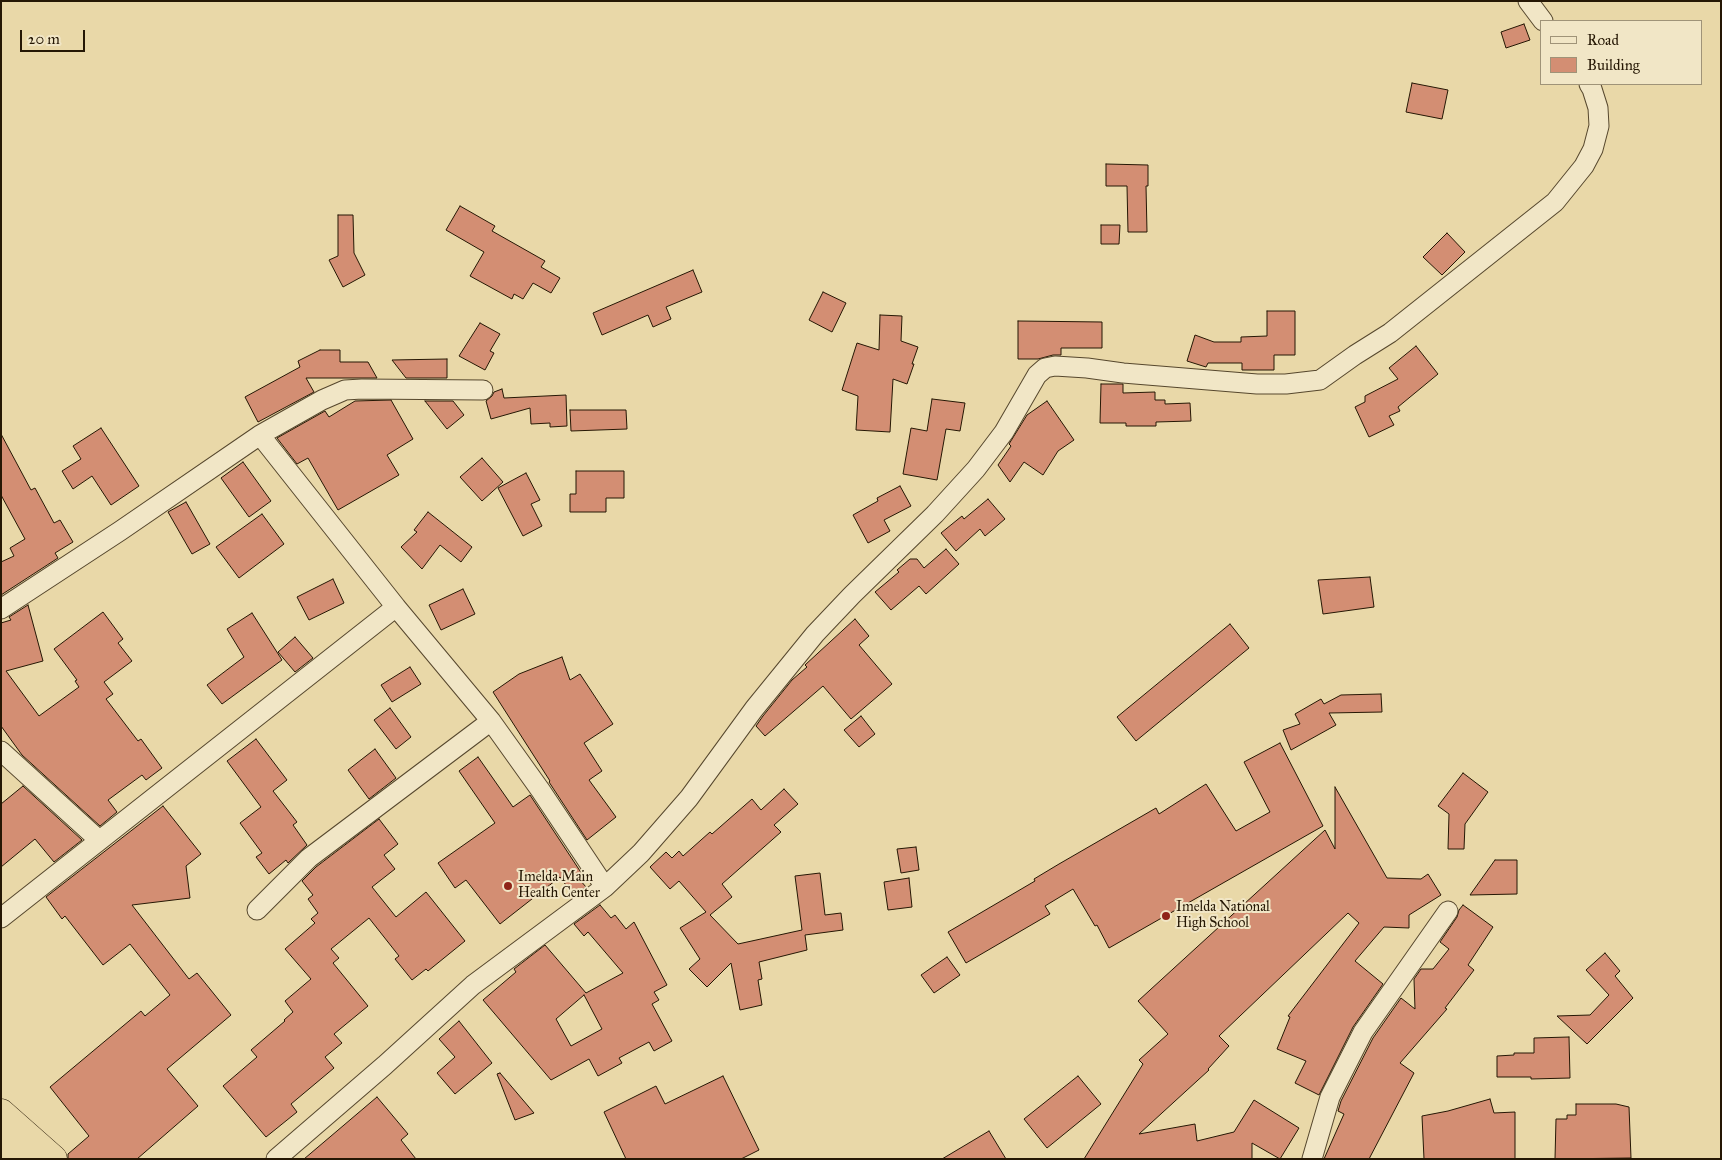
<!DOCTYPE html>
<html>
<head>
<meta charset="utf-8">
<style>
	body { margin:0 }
	#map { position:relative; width:1722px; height:1160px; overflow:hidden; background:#e9d8a8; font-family:"IM FELL Great Primer",serif }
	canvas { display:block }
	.frame { position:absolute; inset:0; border:2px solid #251704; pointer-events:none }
	.legend { position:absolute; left:1540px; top:20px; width:162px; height:65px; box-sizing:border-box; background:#f1e6c6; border:1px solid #9f9378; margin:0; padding:6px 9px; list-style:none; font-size:15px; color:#251704 }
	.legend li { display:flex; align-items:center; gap:10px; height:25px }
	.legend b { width:25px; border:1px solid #9f9378 }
	.scale { position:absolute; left:20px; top:30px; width:65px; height:22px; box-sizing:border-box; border:2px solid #251704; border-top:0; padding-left:6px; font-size:15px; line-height:18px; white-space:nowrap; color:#251704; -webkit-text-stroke:4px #f1e6c6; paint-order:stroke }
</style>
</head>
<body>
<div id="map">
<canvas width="1722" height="1160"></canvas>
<div class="frame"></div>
<ul class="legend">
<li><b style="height:6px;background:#f1e6c6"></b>Road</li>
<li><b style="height:14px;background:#d38e73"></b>Building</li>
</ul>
<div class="scale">20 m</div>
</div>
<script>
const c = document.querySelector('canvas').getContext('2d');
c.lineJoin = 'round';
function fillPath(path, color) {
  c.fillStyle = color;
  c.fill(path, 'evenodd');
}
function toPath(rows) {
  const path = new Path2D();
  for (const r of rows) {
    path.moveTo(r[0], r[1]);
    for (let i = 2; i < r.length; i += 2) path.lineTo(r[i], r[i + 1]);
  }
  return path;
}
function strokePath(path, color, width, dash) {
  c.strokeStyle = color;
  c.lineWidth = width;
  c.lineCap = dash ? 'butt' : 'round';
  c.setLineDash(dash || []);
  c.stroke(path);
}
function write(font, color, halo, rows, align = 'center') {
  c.font = font + ' "IM FELL Great Primer",serif';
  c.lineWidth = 4;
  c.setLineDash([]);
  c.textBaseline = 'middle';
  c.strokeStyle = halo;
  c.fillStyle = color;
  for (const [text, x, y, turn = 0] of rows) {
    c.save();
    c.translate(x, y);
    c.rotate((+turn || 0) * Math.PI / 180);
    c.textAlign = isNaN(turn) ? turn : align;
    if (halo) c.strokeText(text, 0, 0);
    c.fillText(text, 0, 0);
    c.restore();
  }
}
const building = toPath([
	[1524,24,1530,40,1506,48,1501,32,1524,24],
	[1412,83,1448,90,1442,119,1406,112,1412,83],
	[1106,164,1148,165,1148,186,1146,186,1147,232,1128,232,1127,186,1106,186,1106,164],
	[460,206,495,226,492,231,545,261,541,267,560,278,551,293,533,283,523,299,514,294,512,299,470,276,484,252,446,230,460,206],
	[338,215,353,215,354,253,365,275,343,287,329,260,338,256,338,215],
	[1101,225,1120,225,1119,244,1101,244,1101,225],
	[1447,233,1465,252,1442,275,1423,257,1447,233],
	[693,270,702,292,666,307,671,319,653,327,648,315,602,335,593,313,693,270],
	[823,292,846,303,832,332,809,320,823,292],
	[1267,311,1295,311,1295,355,1274,355,1274,370,1242,370,1242,363,1208,363,1206,367,1187,361,1195,335,1214,342,1241,342,1241,337,1267,336,1267,311],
	[880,315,902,316,901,341,918,347,912,364,914,364,907,384,893,379,890,432,856,430,858,396,842,390,857,343,879,350,880,315],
	[1018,321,1102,322,1102,348,1061,348,1061,355,1053,355,1038,359,1018,359,1018,321],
	[480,323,500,334,490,351,494,353,485,370,459,356,480,323],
	[1416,346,1438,374,1398,407,1400,411,1389,416,1394,425,1369,437,1355,407,1365,402,1365,396,1398,379,1389,368,1416,346],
	[320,350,340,350,340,362,368,362,377,378,306,378,314,392,258,422,245,397,300,367,298,361,320,350],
	[447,359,447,378,406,378,392,360,447,359],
	[1101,384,1123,384,1123,393,1155,392,1155,400,1165,400,1165,404,1190,403,1191,421,1156,422,1156,426,1126,426,1126,423,1100,423,1101,384],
	[502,389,504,398,566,395,567,426,550,427,550,423,531,424,530,408,491,419,486,401,492,396,494,392,502,389],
	[932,399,965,403,960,431,946,429,937,480,903,474,911,428,927,431,932,399],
	[391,400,413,439,387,455,399,475,338,510,308,458,297,464,277,438,325,411,329,417,355,401,391,400],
	[425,401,453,401,464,415,447,429,425,401],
	[1047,401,1074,440,1058,451,1043,475,1024,462,1010,482,998,465,1011,446,1009,444,1027,415,1047,401],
	[570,410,626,410,627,429,571,431,570,410],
	[101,428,139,486,111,505,92,476,73,489,62,471,81,459,73,446,101,428],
	[1,434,31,490,35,488,54,523,60,520,73,542,55,553,58,558,1,595,1,562,14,556,10,548,25,539,1,495,1,434],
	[482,458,503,482,482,501,460,477,482,458],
	[243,462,271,501,249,517,221,478,243,462],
	[576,471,624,471,624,498,606,498,606,512,570,512,570,494,576,494,576,471],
	[526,473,540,500,531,504,542,526,523,536,498,488,526,473],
	[900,486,911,506,884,520,890,531,868,543,853,515,878,501,877,498,900,486],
	[988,499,1005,519,985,536,980,529,956,551,941,533,962,516,964,519,988,499],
	[186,502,210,544,192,554,168,512,186,502],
	[428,512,472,547,461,562,440,545,422,569,401,547,417,532,414,530,428,512],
	[262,514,284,544,239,578,216,547,262,514],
	[946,549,959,564,926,594,919,586,891,610,875,592,899,572,897,570,910,559,917,559,924,568,946,549],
	[1370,577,1374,607,1323,614,1318,580,1370,577],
	[333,579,344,603,309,620,297,597,333,579],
	[463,589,475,614,441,630,429,605,463,589],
	[28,605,43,661,6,671,39,716,79,687,75,681,77,680,54,649,103,612,123,639,118,643,132,661,104,682,113,694,106,699,138,741,141,739,162,768,146,780,142,775,108,800,117,812,100,826,22,755,1,726,1,623,11,620,9,617,28,605],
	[252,613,282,660,222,704,207,685,244,657,227,629,252,613],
	[855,619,869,636,859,645,892,684,851,719,823,686,765,736,756,726,763,716,792,680,807,667,805,665,855,619],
	[1230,624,1249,648,1136,741,1117,717,1230,624],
	[295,637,313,658,295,672,278,652,295,637],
	[562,657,570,680,580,674,613,724,584,743,602,771,589,780,616,817,587,840,549,782,550,781,493,692,519,674,562,657],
	[410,667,421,684,392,702,381,685,410,667],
	[1381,694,1382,712,1329,713,1336,725,1291,750,1283,730,1300,724,1295,714,1321,699,1324,704,1341,695,1381,694],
	[390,708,411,737,396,749,374,720,390,708],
	[861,716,875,734,859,747,844,730,861,716],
	[256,739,287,780,273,791,297,822,293,825,307,845,288,863,286,860,269,874,256,857,262,853,240,823,261,807,227,761,256,739],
	[1280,743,1323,826,1109,948,1097,925,1095,926,1073,889,1045,906,1050,914,966,963,948,932,1035,881,1034,879,1059,864,1156,808,1159,814,1206,784,1236,831,1270,812,1244,762,1280,743],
	[375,749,396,778,369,799,348,770,375,749],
	[478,757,513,807,530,795,584,877,580,880,586,887,574,896,560,877,500,924,466,880,455,888,438,863,495,823,459,771,478,757],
	[1463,773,1488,792,1465,824,1464,849,1448,849,1449,814,1438,806,1463,773],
	[23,786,82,840,54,862,35,839,1,867,1,804,23,786],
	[1335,787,1387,878,1421,879,1428,874,1441,895,1409,915,1409,928,1384,927,1355,961,1383,984,1353,1027,1319,1095,1295,1083,1306,1061,1277,1049,1290,1017,1288,1016,1359,923,1348,913,1219,1036,1229,1046,1208,1069,1209,1070,1139,1134,1195,1124,1197,1141,1234,1132,1254,1100,1299,1128,1280,1159,1252,1143,1252,1159,1084,1159,1143,1064,1139,1060,1168,1034,1138,1001,1325,830,1335,849,1335,787],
	[784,789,798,804,774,825,781,832,722,884,732,897,710,915,738,944,802,930,795,876,820,873,825,915,841,913,843,930,805,935,807,950,759,962,762,979,758,980,762,1005,740,1010,731,963,707,987,689,969,700,959,680,928,706,912,679,881,670,889,650,867,666,852,672,858,679,851,683,856,710,832,712,834,752,799,761,810,784,789],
	[163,806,201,854,186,866,190,898,132,905,189,979,197,973,231,1015,167,1069,198,1106,137,1159,68,1159,68,1154,89,1136,50,1087,141,1011,145,1016,170,995,130,944,103,965,65,916,62,919,46,897,163,806],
	[379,819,398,844,384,855,395,869,372,887,396,917,426,892,465,941,428,971,426,969,412,980,395,959,399,956,369,918,331,949,339,958,333,963,368,1006,334,1034,342,1043,325,1057,334,1068,291,1104,297,1112,266,1137,223,1086,257,1057,251,1050,285,1021,284,1020,293,1012,285,1001,311,979,285,949,315,923,311,919,318,913,308,899,313,895,302,881,316,867,379,819],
	[916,847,919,870,901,873,897,849,916,847],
	[1495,860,1517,860,1517,894,1470,895,1495,860],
	[909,878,912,907,888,910,884,882,909,878],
	[600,905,611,918,615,915,626,929,634,922,667,985,654,992,659,1000,652,1004,672,1041,654,1051,649,1042,619,1058,622,1063,598,1076,589,1059,551,1080,483,1000,516,972,514,969,545,945,586,993,623,973,588,932,584,936,574,924,600,905],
	[584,995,602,1029,571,1046,556,1019,584,995],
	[1463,905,1493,927,1468,965,1474,970,1445,1008,1447,1009,1400,1063,1414,1073,1369,1159,1324,1159,1344,1114,1338,1111,1341,1101,1373,1038,1401,998,1415,1009,1414,979,1421,969,1433,969,1449,949,1440,942,1457,917,1459,910,1463,905],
	[1605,953,1620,971,1615,976,1633,998,1587,1044,1557,1016,1590,1015,1609,995,1586,970,1605,953],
	[947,957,960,975,934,993,921,975,947,957],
	[459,1021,492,1063,455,1094,437,1073,455,1057,439,1039,459,1021],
	[1569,1037,1570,1078,1531,1079,1531,1077,1497,1077,1497,1056,1514,1055,1514,1053,1534,1053,1534,1038,1569,1037],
	[500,1073,534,1113,515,1120,497,1074,500,1073],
	[723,1076,759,1150,741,1159,626,1159,604,1112,656,1086,665,1104,723,1076],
	[1078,1076,1101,1104,1047,1148,1024,1119,1078,1076],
	[377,1097,408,1134,401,1140,416,1159,304,1159,377,1097],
	[1490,1099,1494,1113,1515,1112,1515,1159,1424,1159,1422,1116,1448,1111,1490,1099],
	[1576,1104,1616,1104,1629,1107,1631,1158,1555,1159,1556,1119,1567,1119,1567,1115,1576,1115,1576,1104],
	[989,1131,1006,1159,942,1159,989,1131]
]);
fillPath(building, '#d38e73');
strokePath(building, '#251704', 1);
const minor = toPath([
	[1528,1,1543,21],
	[260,435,396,607,491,721,541,791,605,887],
	[1,609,120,531,260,435,322,400,345,390,362,389,483,390],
	[1,751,99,840],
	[257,910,309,858,491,721],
	[1,918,396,607],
	[276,1159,385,1065,473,985,605,887,641,853,689,798,754,709,815,634,852,595,935,514,976,469,1004,432,1037,375,1045,368,1055,366,1087,368,1123,373,1257,384,1286,384,1320,380,1355,355,1390,333,1555,202,1584,166,1593,149,1599,126,1598,108,1592,89,1589,84],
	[1312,1159,1330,1097,1363,1032,1448,911]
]);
const trunk = toPath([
	[1,1113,53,1159],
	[1,1139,24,1159]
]);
strokePath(minor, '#56472d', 21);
strokePath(trunk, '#251704', 29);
strokePath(minor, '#f1e6c6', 19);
strokePath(trunk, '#e9d8a8', 28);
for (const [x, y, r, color] of [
	[508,886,5,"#8f2418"],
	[1166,916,5,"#8f2418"]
]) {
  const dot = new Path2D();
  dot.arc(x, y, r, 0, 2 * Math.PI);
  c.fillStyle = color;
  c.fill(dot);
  strokePath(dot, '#f1e6c6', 2);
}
write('14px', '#251704', '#f1e6c6', [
	["Imelda Main",518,878],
	["Health Center",518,894],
	["Imelda National",1176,908],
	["High School",1176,924]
], 'left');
</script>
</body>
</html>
